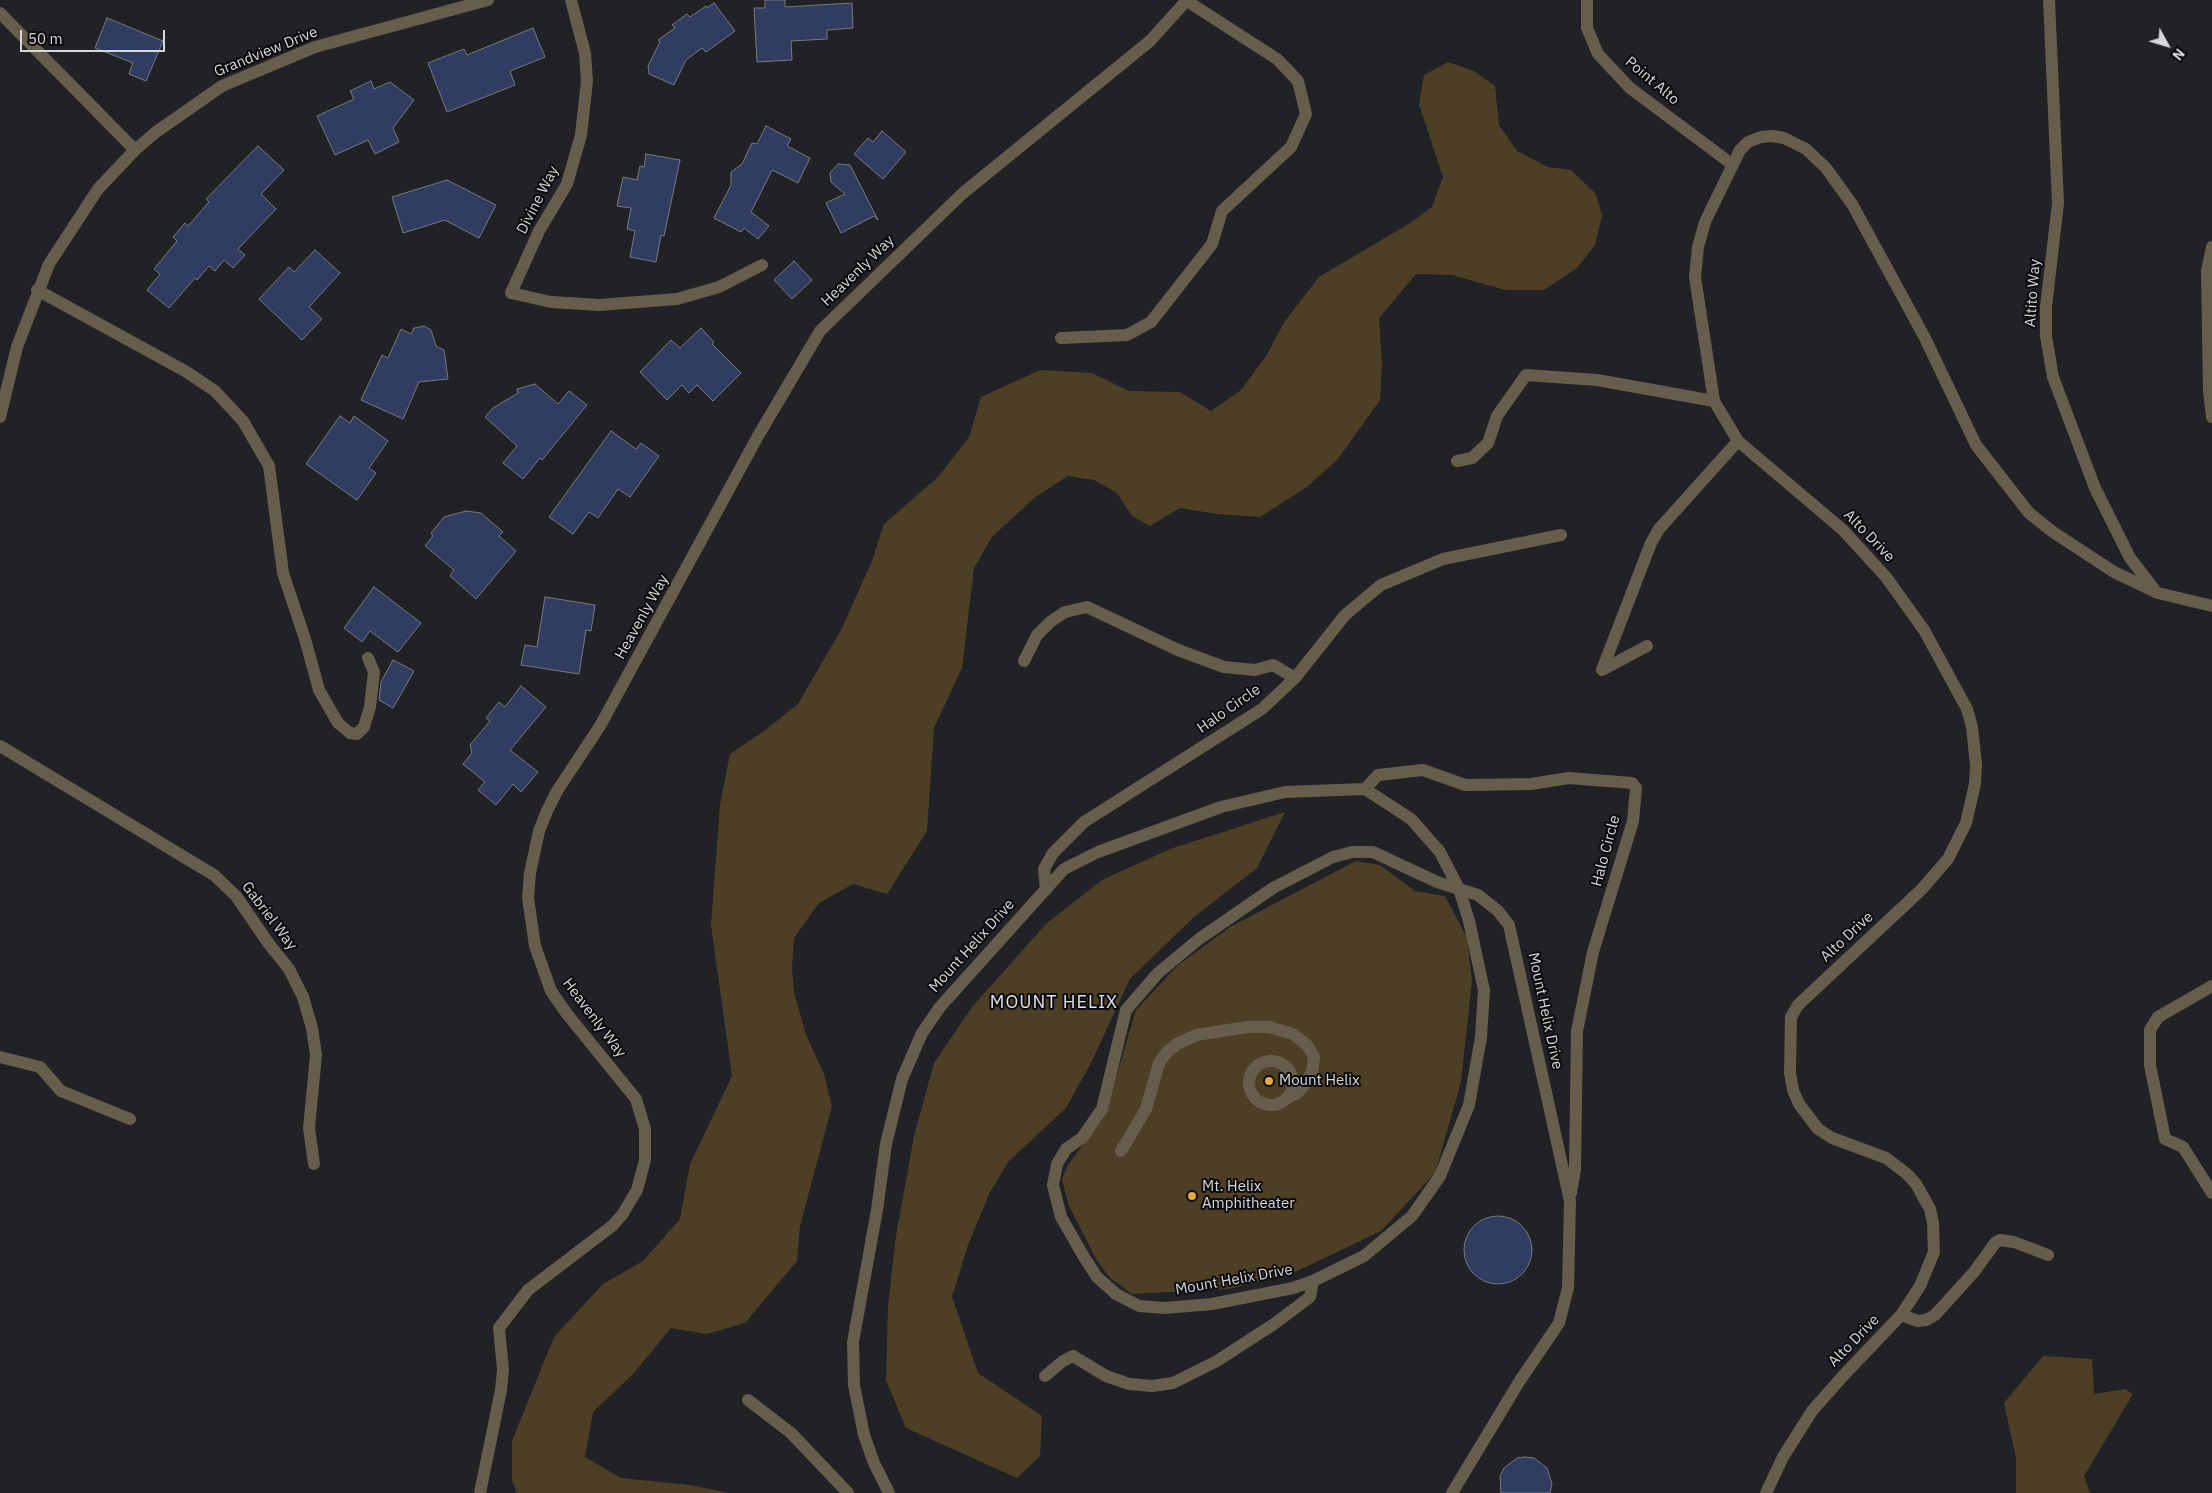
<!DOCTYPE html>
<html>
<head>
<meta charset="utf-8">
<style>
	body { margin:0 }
	#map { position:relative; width:2212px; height:1493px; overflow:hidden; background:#202226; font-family:"IBM Plex Sans",sans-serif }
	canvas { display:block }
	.north { position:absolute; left:2142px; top:20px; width:50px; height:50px; -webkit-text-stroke:4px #0b0b0d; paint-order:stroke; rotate:129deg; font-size:14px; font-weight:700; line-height:20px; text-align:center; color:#d7d8db }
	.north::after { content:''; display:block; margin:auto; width:18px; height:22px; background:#d7d8db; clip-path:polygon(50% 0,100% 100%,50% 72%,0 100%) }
	.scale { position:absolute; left:20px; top:30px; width:145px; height:22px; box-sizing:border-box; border:2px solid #d7d8db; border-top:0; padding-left:6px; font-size:15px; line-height:18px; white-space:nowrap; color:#d7d8db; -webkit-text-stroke:4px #0b0b0d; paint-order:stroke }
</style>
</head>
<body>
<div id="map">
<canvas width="2212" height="1493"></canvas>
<div class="north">N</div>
<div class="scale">50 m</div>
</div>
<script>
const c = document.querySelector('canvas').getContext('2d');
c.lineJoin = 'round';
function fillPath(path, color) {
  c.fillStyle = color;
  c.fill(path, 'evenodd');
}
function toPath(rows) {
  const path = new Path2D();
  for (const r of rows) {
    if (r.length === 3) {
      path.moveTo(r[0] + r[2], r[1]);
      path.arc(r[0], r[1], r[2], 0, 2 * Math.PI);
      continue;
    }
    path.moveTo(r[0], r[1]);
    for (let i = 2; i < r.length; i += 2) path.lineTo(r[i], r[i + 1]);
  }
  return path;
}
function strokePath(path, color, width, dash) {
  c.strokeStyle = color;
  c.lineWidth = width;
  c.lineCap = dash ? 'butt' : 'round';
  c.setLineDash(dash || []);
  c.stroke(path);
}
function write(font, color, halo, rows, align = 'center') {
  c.font = font + ' "IBM Plex Sans",sans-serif';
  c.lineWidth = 4;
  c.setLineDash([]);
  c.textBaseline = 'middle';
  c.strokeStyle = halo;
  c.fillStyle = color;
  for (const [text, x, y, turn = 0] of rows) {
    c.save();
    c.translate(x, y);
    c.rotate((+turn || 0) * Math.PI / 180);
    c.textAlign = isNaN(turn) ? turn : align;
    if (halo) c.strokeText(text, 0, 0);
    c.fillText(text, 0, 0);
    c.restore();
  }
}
fillPath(toPath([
	[1448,62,1474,71,1495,86,1499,125,1517,151,1548,167,1571,170,1596,194,1602,216,1595,245,1577,268,1544,290,1505,290,1452,275,1416,274,1379,318,1382,364,1380,400,1338,459,1307,487,1260,517,1217,514,1180,508,1150,526,1132,516,1117,493,1094,480,1068,476,1034,498,992,537,974,568,962,668,934,728,927,831,887,894,853,884,819,903,794,938,792,968,794,992,806,1035,824,1074,832,1106,800,1226,797,1261,745,1323,707,1334,671,1328,633,1374,593,1412,585,1457,621,1478,690,1485,729,1493,517,1493,512,1480,512,1441,554,1337,603,1284,643,1261,680,1219,690,1164,732,1076,711,925,720,805,730,754,764,731,798,704,841,630,872,561,884,524,938,477,969,437,981,397,1040,370,1092,373,1129,391,1180,392,1211,411,1241,390,1266,356,1285,321,1319,277,1407,225,1432,207,1443,177,1419,104,1424,75],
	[1285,812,1257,868,1194,917,1130,979,1091,1063,1066,1108,1009,1161,990,1192,968,1245,952,1297,978,1373,1042,1416,1040,1456,1017,1478,906,1428,886,1380,888,1306,896,1236,914,1136,934,1063,972,1007,1047,923,1102,880,1170,849],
	[1356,861,1380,865,1415,891,1445,896,1467,938,1472,981,1461,1082,1435,1173,1381,1231,1291,1274,1228,1289,1132,1294,1109,1277,1096,1259,1069,1206,1062,1180,1067,1166,1104,1117,1136,1010,1177,966,1230,927],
	[2043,1356,2092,1359,2094,1394,2125,1389,2133,1394,2084,1476,2090,1493,2016,1493,2016,1458,2004,1403]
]), '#4d3f26');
const building = toPath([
	[765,0,785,0,785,7,852,3,853,28,827,30,827,39,791,41,792,60,757,62,754,8,765,8,765,0],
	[714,3,735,31,706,52,702,48,686,60,674,85,649,74,648,66,660,42,658,40,675,28,672,25,687,14,690,17,706,6,707,8,714,3],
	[107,18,163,41,146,81,129,74,133,63,95,48,107,18],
	[533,28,545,57,510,71,515,85,447,112,428,63,464,49,467,55,533,28],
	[371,81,374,89,390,82,414,100,393,128,399,142,375,154,368,140,335,155,317,116,354,99,350,91,371,81],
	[766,126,791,139,787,146,810,158,798,183,772,170,751,212,769,226,758,239,744,228,741,232,714,218,731,185,731,172,742,164,752,143,757,144,766,126],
	[882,131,906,152,883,179,854,154,868,138,873,142,882,131],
	[258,146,284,170,261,194,276,209,238,249,245,255,233,268,224,260,215,271,209,266,197,280,195,278,169,308,147,290,160,274,154,269,177,241,173,237,185,223,188,226,209,202,206,199,258,146],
	[646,154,680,160,664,236,661,235,656,262,630,257,635,231,627,229,631,208,617,206,623,177,637,180,640,166,644,167,646,154],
	[838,164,850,165,878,220,874,216,841,233,826,203,845,194,831,182,830,173,838,164],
	[447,180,496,205,479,238,445,220,403,233,392,197,447,180],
	[315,250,340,273,309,307,322,319,302,340,259,299,289,267,294,272,315,250],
	[794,261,812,280,792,299,774,280,794,261],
	[424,326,431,330,436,346,444,350,448,379,419,382,403,419,361,400,382,355,388,358,401,329,411,334,414,328,424,326],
	[701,328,714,342,712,344,741,373,713,401,697,385,689,393,682,385,667,400,640,372,671,340,680,348,701,328],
	[535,384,558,404,569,391,587,405,542,460,540,458,523,479,503,463,517,446,485,417,493,408,518,393,517,389,535,384],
	[340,416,350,423,354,416,388,441,369,468,376,473,357,500,306,464,340,416],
	[611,431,636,449,641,443,659,456,630,497,618,489,598,518,589,512,573,534,549,517,611,431],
	[466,511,481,513,503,532,499,536,516,551,476,599,450,576,454,570,425,546,433,536,431,533,444,517,466,511],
	[374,587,421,623,398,652,370,631,362,642,344,628,374,587],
	[545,597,595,605,591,631,586,630,579,674,521,665,525,645,537,647,545,597],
	[393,660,414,671,393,708,379,700,381,682,393,660],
	[521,686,546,707,510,750,538,772,521,792,513,784,496,805,478,790,485,782,463,764,472,753,470,745,490,721,486,718,499,702,505,707,521,686],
	[1498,1250,34],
	[1525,1457,1534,1458,1547,1468,1552,1484,1550,1493,1501,1493,1500,1476,1504,1468,1517,1458,1525,1457]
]);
fillPath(building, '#303d60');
strokePath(building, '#777a7f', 1);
strokePath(toPath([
	[571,0,585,53,587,81,581,135,567,184,539,231,511,293,551,302,599,305,677,299,719,287,762,265],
	[1587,0,1587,28,1598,54,1630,88,1733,165],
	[2049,0,2058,203,2046,307,2046,336,2053,377,2095,488,2130,558,2154,589],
	[0,13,135,150],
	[2212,247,2207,271,2209,391,2212,417],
	[37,290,185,371,215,391,243,421,269,466,283,573,305,639,319,690,338,723,350,733,357,734,364,727,370,707,374,672,368,658],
	[1061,338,1127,335,1151,322,1212,244,1222,211,1291,147,1306,114,1298,81,1277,59,1187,1],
	[0,417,17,347,49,264,98,189,135,150,156,132,222,86,315,47,488,0],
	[1457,461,1472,458,1488,443,1497,416,1526,375,1597,380,1714,401],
	[1647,646,1602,670,1651,543,1659,529,1738,441],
	[1024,661,1037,635,1050,622,1065,612,1087,607,1178,650,1224,667,1255,670,1273,665,1295,678],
	[0,746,194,863,214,875,236,896,269,944,289,969,303,997,312,1028,316,1055,309,1128,314,1164],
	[1365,789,1378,775,1423,770,1465,785,1531,784,1569,778,1632,783,1636,788,1633,821,1593,952,1577,1031,1575,1169,1571,1193],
	[1352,852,1373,852,1437,882,1459,889,1469,921,1484,990,1481,1037,1469,1105,1440,1176,1412,1216,1364,1256,1313,1281,1293,1288,1212,1304,1165,1308,1139,1306,1116,1294,1097,1277,1084,1257,1061,1217,1053,1185,1057,1164,1066,1149,1082,1138,1102,1109,1126,1010,1158,973,1199,939,1273,888,1333,857,1352,852],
	[1046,890,1044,869,1053,853,1084,822,1262,709,1295,678,1345,615,1381,585,1443,559,1561,535],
	[2212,986,2158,1017,2150,1030,2150,1065,2165,1139,2183,1147,2212,1193],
	[0,1057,40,1067,61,1091,130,1119],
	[1271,1083,22],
	[1121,1151,1146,1109,1159,1063,1167,1052,1177,1044,1196,1035,1248,1027,1269,1027,1293,1034,1307,1045,1314,1057,1312,1072,1304,1086,1296,1094,1286,1098],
	[1901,1315,1918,1321,1926,1320,1935,1315,1974,1272,1995,1243,2000,1240,2014,1242,2048,1255],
	[1045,1376,1063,1361,1073,1356,1106,1376,1129,1384,1152,1386,1173,1383,1217,1361,1274,1324,1310,1297,1313,1281],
	[748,1400,791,1433,848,1493],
	[480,1493,501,1390,503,1370,499,1328,528,1290,612,1226,622,1215,637,1190,645,1160,645,1129,636,1099,567,1014,551,991,535,946,528,898,530,873,539,831,547,811,557,791,600,726,758,436,820,331,963,193,1150,41,1187,0],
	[889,1493,874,1463,864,1435,854,1385,853,1342,877,1210,886,1144,902,1079,922,1033,940,1007,1064,869,1098,852,1221,807,1285,792,1365,789,1411,819,1440,852,1459,889,1478,895,1498,911,1509,925,1570,1201,1568,1288,1559,1323,1519,1382,1452,1493],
	[1766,1493,1783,1457,1812,1411,1842,1377,1901,1315,1920,1286,1934,1252,1933,1223,1930,1209,1916,1184,1907,1174,1886,1158,1832,1138,1818,1129,1799,1104,1793,1090,1790,1073,1791,1017,1798,1005,1921,890,1948,859,1966,823,1975,784,1976,765,1972,727,1967,709,1924,630,1886,577,1843,530,1738,441,1714,401,1695,277,1698,247,1705,222,1740,150,1748,142,1761,137,1772,136,1784,138,1806,149,1826,168,1852,204,1925,338,1976,445,2029,513,2053,532,2114,572,2158,593,2212,606]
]), '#675d4d', 12);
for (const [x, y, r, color] of [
	[1269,1081,5,"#e6ac36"],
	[1192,1196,5,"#e6ac36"]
]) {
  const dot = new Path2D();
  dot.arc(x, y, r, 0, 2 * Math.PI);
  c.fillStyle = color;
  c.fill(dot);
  strokePath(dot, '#0b0b0d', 2);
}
write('15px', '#d7d8db', '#0b0b0d', [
	["Grandview Drive",266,52,-22],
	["Point Alto",1652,81,40],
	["Divine Way",538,200,-63],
	["Heavenly Way",858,271,-44],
	["Altito Way",2033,293,-86],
	["Alto Drive",1869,536,46],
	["Heavenly Way",642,617,-61],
	["Halo Circle",1229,709,-35],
	["Halo Circle",1606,851,-75],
	["Gabriel Way",269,916,53],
	["Alto Drive",1847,937,-43],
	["Mount Helix Drive",972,946,-48],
	["Mount Helix Drive",1545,1011,78],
	["Heavenly Way",594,1018,53],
	["Mount Helix Drive",1234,1280,-10],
	["Alto Drive",1854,1341,-46]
]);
write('15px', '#d7d8db', '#0b0b0d', [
	["Mount Helix",1279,1081],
	["Mt. Helix",1202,1187],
	["Amphitheater",1202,1204]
], 'left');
c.letterSpacing = '1px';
write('18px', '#dfe1e7', '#0b0b0d', [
	["MOUNT HELIX",1054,1003]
]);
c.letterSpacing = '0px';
</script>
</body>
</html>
